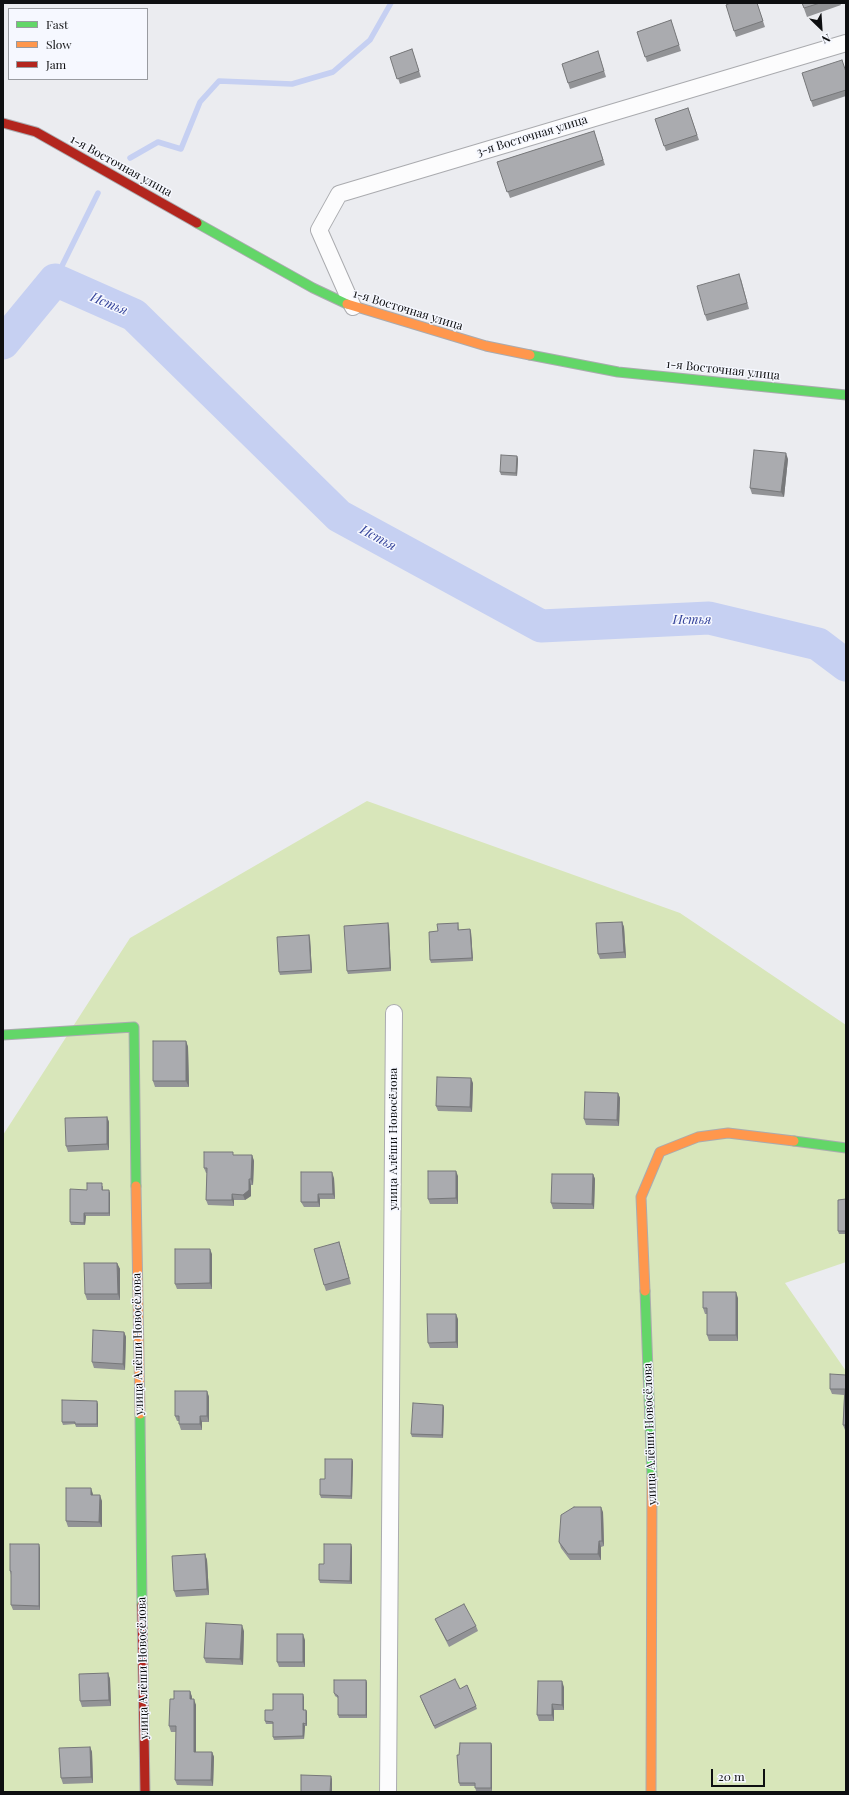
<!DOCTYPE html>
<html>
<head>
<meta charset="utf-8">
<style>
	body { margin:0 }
	#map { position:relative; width:849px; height:1795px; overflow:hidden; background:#ebecf0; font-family:"Playfair Display",serif }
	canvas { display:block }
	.frame { position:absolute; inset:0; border:4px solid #0e0f11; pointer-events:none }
	.legend { position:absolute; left:8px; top:8px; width:140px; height:72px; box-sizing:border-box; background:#f6f8ff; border:1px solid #999ba0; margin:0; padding:5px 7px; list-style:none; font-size:12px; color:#0e0f11 }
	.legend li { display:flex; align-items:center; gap:8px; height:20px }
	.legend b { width:20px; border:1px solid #999ba0 }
	.north { position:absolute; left:801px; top:8px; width:40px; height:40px; -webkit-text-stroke:3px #f6f8ff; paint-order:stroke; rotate:155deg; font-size:11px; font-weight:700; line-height:16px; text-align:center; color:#0e0f11 }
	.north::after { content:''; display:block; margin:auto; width:14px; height:18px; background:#0e0f11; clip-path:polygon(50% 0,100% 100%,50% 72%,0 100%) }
	.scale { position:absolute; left:711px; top:1769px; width:54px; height:18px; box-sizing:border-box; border:2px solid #0e0f11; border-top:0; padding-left:5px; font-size:12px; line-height:14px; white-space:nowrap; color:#0e0f11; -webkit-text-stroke:3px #f6f8ff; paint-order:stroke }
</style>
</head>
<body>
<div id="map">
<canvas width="849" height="1795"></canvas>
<div class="frame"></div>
<ul class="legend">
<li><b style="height:5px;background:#63d668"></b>Fast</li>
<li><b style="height:5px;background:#ff974d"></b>Slow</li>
<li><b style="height:5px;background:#b3261e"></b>Jam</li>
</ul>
<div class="north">N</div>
<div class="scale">20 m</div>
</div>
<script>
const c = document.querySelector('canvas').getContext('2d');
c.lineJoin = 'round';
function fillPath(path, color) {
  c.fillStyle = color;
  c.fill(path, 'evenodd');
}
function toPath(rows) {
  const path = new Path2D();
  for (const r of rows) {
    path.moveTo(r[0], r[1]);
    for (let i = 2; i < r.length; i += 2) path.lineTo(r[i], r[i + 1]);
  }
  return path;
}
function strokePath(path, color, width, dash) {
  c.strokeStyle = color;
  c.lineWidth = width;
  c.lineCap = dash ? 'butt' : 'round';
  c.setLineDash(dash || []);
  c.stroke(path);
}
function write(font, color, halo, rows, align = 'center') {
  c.font = font + ' "Playfair Display",serif';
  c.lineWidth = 3;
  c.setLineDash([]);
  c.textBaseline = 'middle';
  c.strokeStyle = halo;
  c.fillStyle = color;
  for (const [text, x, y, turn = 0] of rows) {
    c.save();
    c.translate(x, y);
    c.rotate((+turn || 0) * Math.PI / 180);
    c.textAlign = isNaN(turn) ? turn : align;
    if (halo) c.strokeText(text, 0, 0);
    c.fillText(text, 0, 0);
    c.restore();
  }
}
fillPath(toPath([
	[367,801,680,913,846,1025,846,1262,785,1283,846,1371,846,1792,3,1792,3,1135,130,938]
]), '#d8e6ba');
strokePath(toPath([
	[130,158,158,142,181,149,200,102,219,81,292,84,333,72,370,40,391,3],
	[55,280,98,193]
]), '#c6d0f2', 5.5);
strokePath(toPath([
	[3,343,55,280,134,315,339,516,541,626,709,618,818,644,846,665]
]), '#c6d0f2', 33);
const street = toPath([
	[353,307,319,230,339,194,846,43],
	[388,1792,394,1013]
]);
const fast = toPath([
	[197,223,313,288,347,304],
	[530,355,618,372,846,395],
	[3,1035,134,1027,136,1186],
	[794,1141,846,1148],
	[645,1291,652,1477],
	[140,1414,142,1605]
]);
const slow = toPath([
	[347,304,486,346,530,355],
	[136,1186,140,1414],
	[645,1291,641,1197,660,1152,698,1137,728,1133,794,1141],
	[651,1792,652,1477]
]);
const jam = toPath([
	[3,123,36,132,197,223],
	[142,1605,145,1792]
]);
strokePath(street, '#aaabaf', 18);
strokePath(fast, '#aaabaf', 11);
strokePath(slow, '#aaabaf', 11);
strokePath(jam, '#aaabaf', 11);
strokePath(street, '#fcfcfd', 16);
strokePath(fast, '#63d668', 9);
strokePath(slow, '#ff974d', 9);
strokePath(jam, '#b3261e', 9);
fillPath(toPath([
	[757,3,765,27,736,37,726,5],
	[802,3,840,3,841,5,807,17],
	[671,20,681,51,647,62,637,32],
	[412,49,421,77,400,84,390,57],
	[598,51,606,77,570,89,562,64],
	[846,71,846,96,813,107,802,73],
	[688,108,699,140,666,151,655,119],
	[594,131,605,165,510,198,497,162],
	[741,279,749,309,707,321,705,315],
	[517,456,518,459,517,476,501,475,500,472],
	[788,459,784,497,752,494,750,488],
	[622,922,624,927,626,958,600,959,598,954],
	[388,923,389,926,391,971,348,974,347,971],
	[458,923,459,930,470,929,471,932,473,961,431,963,430,960,438,931],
	[309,935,310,938,312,973,280,975,279,972],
	[186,1041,188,1047,189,1087,155,1087,153,1081],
	[473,1083,472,1112,438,1111,436,1106],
	[618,1093,620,1098,619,1126,586,1125,584,1119],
	[107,1117,109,1122,109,1150,68,1152,66,1146],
	[234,1155,252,1155,254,1161,253,1185,251,1185,251,1196,245,1200,234,1200,234,1206,208,1205,206,1200,207,1173,206,1173,204,1168],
	[593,1174,595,1179,594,1209,553,1209,551,1203],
	[458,1176,458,1204,430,1204,428,1199],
	[334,1178,335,1199,320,1199,320,1207,304,1207,301,1202],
	[103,1186,103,1190,110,1193,110,1216,86,1216,85,1225,71,1225,70,1222,87,1190],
	[846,1199,846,1234,839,1234,838,1231],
	[339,1242,351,1284,326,1291,324,1285],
	[212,1254,212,1289,177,1289,175,1284],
	[117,1263,120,1269,120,1300,87,1300,85,1294],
	[738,1298,738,1341,709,1341,707,1335,707,1314,705,1314,703,1308],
	[458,1319,458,1348,430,1348,428,1343],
	[124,1332,126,1337,125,1370,94,1368,92,1362],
	[846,1375,846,1430,845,1430,843,1425,844,1395,832,1394,830,1389],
	[207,1391,209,1397,209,1422,202,1422,202,1430,181,1430,179,1424,179,1421,177,1421,175,1416],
	[98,1404,98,1427,76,1427,75,1424,63,1425,62,1422],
	[444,1407,443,1438,412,1437,411,1434],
	[352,1459,353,1462,352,1499,321,1498,320,1495],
	[93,1494,93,1495,102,1501,102,1527,68,1527,66,1521],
	[603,1512,604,1546,601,1547,601,1560,570,1560,561,1548,559,1542],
	[352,1547,352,1584,320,1583,319,1580,324,1564],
	[40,1548,40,1610,13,1610,11,1605,11,1575,10,1571],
	[205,1554,207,1560,209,1595,176,1597,174,1591],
	[435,1619,476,1626,478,1631,449,1647],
	[244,1631,243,1665,206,1663,204,1658],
	[305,1640,305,1667,279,1667,277,1662],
	[108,1673,110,1679,111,1706,82,1707,80,1701],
	[366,1680,367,1683,367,1718,339,1718,338,1715,338,1698,335,1696,334,1693],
	[564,1687,564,1710,554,1710,554,1721,539,1721,537,1715],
	[460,1689,476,1706,477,1709,435,1729,421,1699],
	[190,1691,192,1697,192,1699,196,1705,196,1752,212,1752,214,1757,213,1786,177,1785,175,1780,176,1732,171,1732,169,1726,174,1699],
	[304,1697,304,1710,306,1710,307,1712,307,1726,305,1726,304,1739,274,1740,273,1737,273,1724,266,1724,265,1721,273,1710],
	[491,1743,492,1746,492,1791,476,1791,475,1786,460,1786,459,1783,459,1755],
	[90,1747,92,1752,93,1783,63,1784,61,1778]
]), '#929396');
fillPath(toPath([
	[786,453,788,459,784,497,781,492],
	[517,456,518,459,517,476,516,473],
	[622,922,624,927,626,958,624,952],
	[388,923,389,926,391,971,390,968],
	[470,929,471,932,473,961,472,958],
	[309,935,310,938,312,973,311,970],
	[186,1041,188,1047,189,1087,186,1081],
	[471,1078,473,1083,472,1112,470,1107],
	[618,1093,620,1098,619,1126,617,1120],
	[107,1117,109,1122,109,1150,107,1144],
	[252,1155,254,1161,253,1185,251,1179],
	[456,1171,458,1176,458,1204,456,1198],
	[332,1172,334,1178,335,1199,333,1194],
	[593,1174,595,1179,594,1209,592,1204],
	[249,1179,251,1185,251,1196,245,1200,243,1195],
	[109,1190,110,1193,110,1216,109,1213],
	[232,1194,234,1200,234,1206,232,1200],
	[318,1194,320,1199,320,1207,318,1202],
	[84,1213,86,1216,85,1225,84,1223],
	[339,1242,341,1248,351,1284,349,1278],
	[210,1249,212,1254,212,1289,210,1283],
	[117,1263,120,1269,120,1300,118,1294],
	[736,1292,738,1298,738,1341,736,1335],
	[456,1314,458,1319,458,1348,456,1342],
	[124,1332,126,1337,125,1370,123,1364],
	[207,1391,209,1397,209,1422,207,1416],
	[97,1401,98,1404,98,1427,97,1424],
	[443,1405,444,1407,443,1438,442,1435],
	[200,1416,202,1422,202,1430,200,1424],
	[352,1459,353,1462,352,1499,351,1496],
	[91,1488,93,1494,93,1501,91,1495],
	[100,1495,102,1501,102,1527,99,1522],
	[601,1507,603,1512,604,1546,602,1541],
	[599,1541,601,1547,601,1560,598,1554],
	[39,1544,40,1548,40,1610,39,1606],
	[351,1544,352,1547,352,1584,350,1581],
	[205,1554,207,1560,209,1595,207,1589],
	[242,1625,244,1631,243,1665,240,1659],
	[303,1634,305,1640,305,1667,303,1662],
	[108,1673,110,1679,111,1706,109,1700],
	[366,1680,367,1683,367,1718,366,1715],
	[562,1681,564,1687,564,1710,562,1705],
	[190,1691,192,1697,192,1705,190,1699],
	[303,1694,304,1697,304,1712,303,1710],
	[194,1699,196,1705,196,1757,194,1752],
	[552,1704,554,1710,554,1721,552,1715],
	[306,1710,307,1712,307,1726,306,1724],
	[303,1723,305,1726,304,1739,303,1736],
	[491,1743,492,1746,492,1791,491,1788],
	[90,1747,92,1752,93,1783,91,1777],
	[212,1752,214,1757,213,1786,211,1780],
	[331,1776,332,1779,332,1792,330,1792]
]), '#77787a');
const building = toPath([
	[730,3,757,3,763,21,734,31,726,5,730,3],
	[802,3,820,3,804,8,802,3],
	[671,20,679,45,645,57,637,32,671,20],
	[412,49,419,71,397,79,390,57,412,49],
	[598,51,604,71,568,83,562,64,598,51],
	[842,60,846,72,846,90,811,101,802,73,842,60],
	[688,108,697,135,664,146,655,119,688,108],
	[594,131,603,160,507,192,497,162,594,131],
	[739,274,747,303,705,315,697,286,739,274],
	[754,450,786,453,781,492,750,488,754,450],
	[501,455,517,456,516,473,500,472,501,455],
	[622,922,624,952,598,954,596,923,622,922],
	[388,923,390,968,347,971,344,926,388,923],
	[458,923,458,930,470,929,472,958,430,960,429,932,438,931,437,924,458,923],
	[309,935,311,970,279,972,277,937,309,935],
	[153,1041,186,1041,186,1081,153,1081,153,1041],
	[437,1077,471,1078,470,1107,436,1106,437,1077],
	[585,1092,618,1093,617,1120,584,1119,585,1092],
	[107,1117,107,1144,66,1146,65,1118,107,1117],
	[204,1152,233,1152,233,1155,252,1155,251,1179,249,1179,249,1190,243,1195,232,1194,232,1200,206,1200,207,1168,204,1168,204,1152],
	[428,1171,456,1171,456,1198,428,1199,428,1171],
	[301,1172,332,1172,333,1194,318,1194,318,1202,301,1202,301,1172],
	[552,1174,593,1174,592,1204,551,1203,552,1174],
	[87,1183,102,1183,102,1190,109,1190,109,1213,84,1213,84,1223,70,1222,70,1189,87,1190,87,1183],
	[846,1199,846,1231,838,1231,838,1200,846,1199],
	[339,1242,349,1278,324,1285,314,1249,339,1242],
	[175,1249,210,1249,210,1283,175,1284,175,1249],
	[84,1263,117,1263,118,1294,85,1294,84,1263],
	[703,1292,736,1292,736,1335,707,1335,707,1308,703,1308,703,1292],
	[427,1314,456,1314,456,1342,428,1343,427,1314],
	[93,1330,124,1332,123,1364,92,1362,93,1330],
	[830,1374,846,1375,846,1425,843,1425,845,1389,830,1389,830,1374],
	[175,1391,207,1391,207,1416,200,1416,200,1424,179,1424,179,1416,175,1416,175,1391],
	[62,1400,97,1401,97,1424,75,1424,75,1422,62,1422,62,1400],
	[413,1403,443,1405,442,1435,411,1434,413,1403],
	[325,1459,352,1459,351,1496,320,1495,320,1479,325,1479,325,1459],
	[66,1488,91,1488,91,1495,100,1495,99,1522,66,1521,66,1488],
	[574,1507,601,1507,602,1541,599,1541,598,1554,568,1554,559,1542,561,1515,574,1507],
	[10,1544,39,1544,39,1606,11,1605,11,1571,10,1571,10,1544],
	[324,1544,351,1544,350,1581,319,1580,319,1564,324,1564,324,1544],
	[205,1554,207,1589,174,1591,172,1556,205,1554],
	[464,1604,476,1626,447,1641,435,1619,464,1604],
	[206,1623,242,1625,240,1659,204,1658,206,1623],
	[277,1634,303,1634,303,1662,277,1662,277,1634],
	[108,1673,109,1700,80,1701,79,1674,108,1673],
	[455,1679,460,1689,467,1685,476,1706,434,1726,420,1696,455,1679],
	[334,1680,366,1680,366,1715,338,1715,338,1696,334,1693,334,1680],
	[538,1681,562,1681,562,1705,552,1704,552,1715,537,1715,538,1681],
	[174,1691,190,1691,190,1699,194,1699,194,1752,212,1752,211,1780,175,1780,176,1726,169,1726,170,1699,174,1699,174,1691],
	[273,1694,303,1694,303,1710,306,1710,306,1724,303,1723,303,1736,273,1737,273,1722,265,1721,265,1710,273,1710,273,1694],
	[460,1743,491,1743,491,1788,475,1788,475,1783,459,1783,457,1755,459,1755,460,1743],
	[90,1747,91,1777,61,1778,59,1748,90,1747],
	[301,1775,331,1776,330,1792,301,1792,301,1775]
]);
fillPath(building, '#aaabaf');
strokePath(building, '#77787a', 1);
write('12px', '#0e0f11', '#f6f8ff', [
	["3-я Восточная улица",532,136,-17],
	["1-я Восточная улица",121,166,29],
	["1-я Восточная улица",408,310,17],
	["1-я Восточная улица",723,370,6],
	["улица Алёши Новосёлова",393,1139,-90],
	["улица Алёши Новосёлова",138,1344,-91],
	["улица Алёши Новосёлова",650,1434,-92],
	["улица Алёши Новосёлова",143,1668,-91]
]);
write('italic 13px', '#35449b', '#f6f8ff', [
	["Истья",109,304,23],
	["Истья",378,538,28],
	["Истья",692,620]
]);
</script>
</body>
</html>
